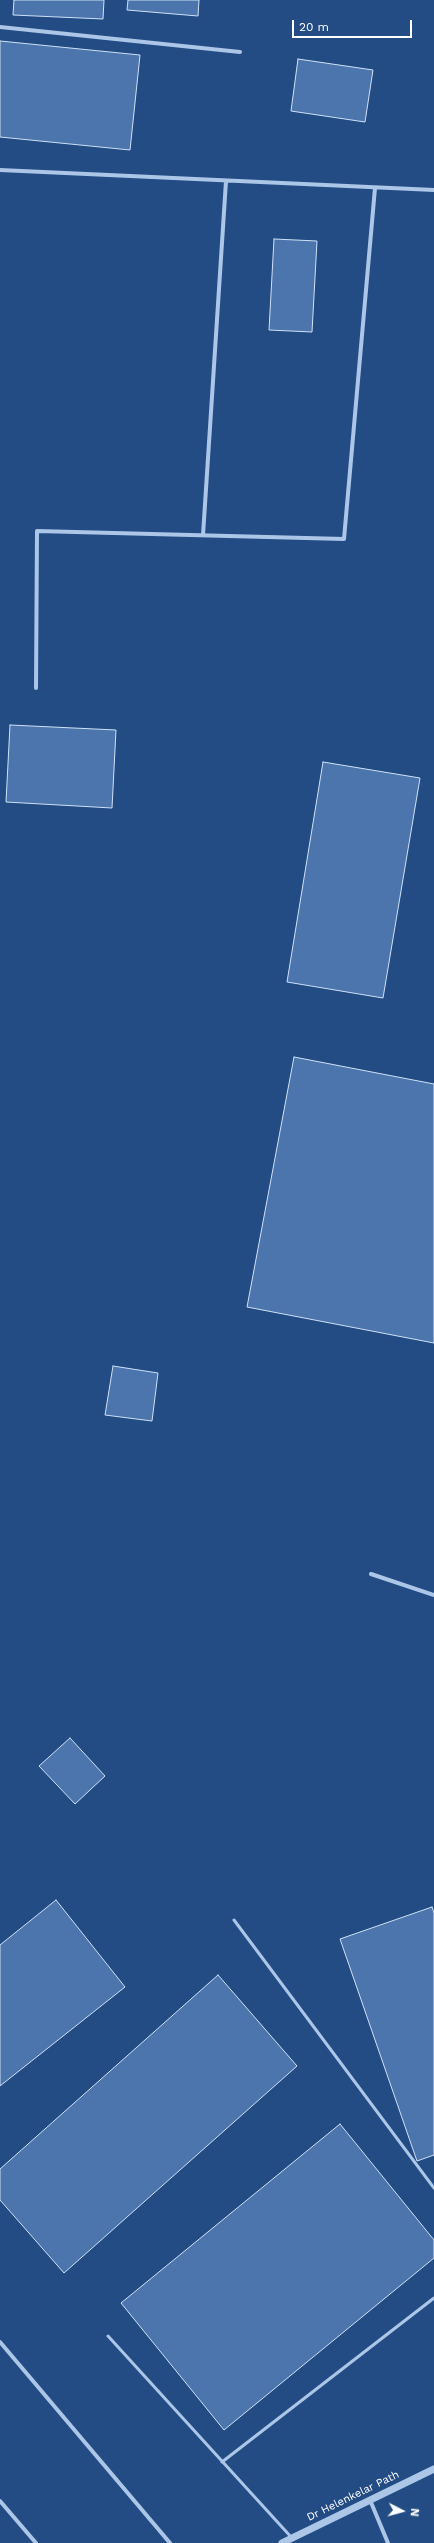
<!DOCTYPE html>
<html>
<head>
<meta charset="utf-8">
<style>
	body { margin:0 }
	#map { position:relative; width:434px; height:2543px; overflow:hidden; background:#234c84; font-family:"Work Sans",sans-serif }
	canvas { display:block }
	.north { position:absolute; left:382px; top:2491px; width:40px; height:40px; -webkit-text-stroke:3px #234c84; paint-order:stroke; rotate:96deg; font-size:11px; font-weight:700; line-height:16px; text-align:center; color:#fff }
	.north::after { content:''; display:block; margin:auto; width:14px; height:18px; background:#fff; clip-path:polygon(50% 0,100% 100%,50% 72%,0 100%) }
	.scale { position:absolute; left:292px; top:20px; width:120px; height:18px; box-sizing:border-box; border:2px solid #fff; border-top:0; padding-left:5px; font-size:12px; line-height:14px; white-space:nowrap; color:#fff; -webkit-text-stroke:3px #234c84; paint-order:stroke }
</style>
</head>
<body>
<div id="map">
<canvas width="434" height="2543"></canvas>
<div class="north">N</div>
<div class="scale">20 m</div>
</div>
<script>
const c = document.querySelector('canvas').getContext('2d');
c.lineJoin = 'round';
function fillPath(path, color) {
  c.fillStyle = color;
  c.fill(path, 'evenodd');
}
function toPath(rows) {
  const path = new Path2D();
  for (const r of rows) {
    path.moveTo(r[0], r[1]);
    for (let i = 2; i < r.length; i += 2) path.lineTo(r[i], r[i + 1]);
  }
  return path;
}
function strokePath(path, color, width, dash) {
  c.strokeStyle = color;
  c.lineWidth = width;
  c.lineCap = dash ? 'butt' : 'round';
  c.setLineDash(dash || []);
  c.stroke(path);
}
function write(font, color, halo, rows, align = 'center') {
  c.font = font + ' "Work Sans",sans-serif';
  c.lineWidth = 3;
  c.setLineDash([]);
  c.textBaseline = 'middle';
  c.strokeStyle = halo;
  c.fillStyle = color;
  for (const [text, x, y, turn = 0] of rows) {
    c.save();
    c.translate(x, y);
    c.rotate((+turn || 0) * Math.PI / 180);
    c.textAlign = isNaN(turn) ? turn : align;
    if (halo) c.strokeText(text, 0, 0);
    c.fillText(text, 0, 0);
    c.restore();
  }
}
const building = toPath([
	[14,0,104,0,103,19,13,15,14,0],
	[128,0,199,0,198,16,127,10,128,0],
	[0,41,140,55,130,150,0,137,0,41],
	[298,59,373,70,365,122,291,111,298,59],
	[274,239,317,241,312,332,269,330,274,239],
	[10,725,116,730,112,808,6,802,10,725],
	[323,762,420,778,383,998,287,982,323,762],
	[294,1057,434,1084,434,1343,247,1307,294,1057],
	[113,1366,158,1373,152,1421,105,1415,113,1366],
	[70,1738,105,1776,75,1804,39,1766,70,1738],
	[56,1900,125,1987,0,2086,0,1945,56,1900],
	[432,1907,434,1913,434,2155,417,2161,340,1939,432,1907],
	[218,1975,297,2066,64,2273,0,2200,0,2169,218,1975],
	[340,2124,434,2240,434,2258,224,2430,121,2303,340,2124]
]);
fillPath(building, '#4b75ac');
strokePath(building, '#d0e1f6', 1);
strokePath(toPath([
	[234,1920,434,2188],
	[108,2336,292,2538],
	[222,2462,434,2298]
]), '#acc6e8', 3);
strokePath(toPath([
	[0,27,240,52],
	[0,170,434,190],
	[203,535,226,181],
	[36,688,37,531,344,539,375,188],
	[371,1574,434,1595],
	[0,2342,170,2543],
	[370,2500,388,2543],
	[0,2501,36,2543]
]), '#acc6e8', 4);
strokePath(toPath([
	[282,2543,434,2469]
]), '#acc6e8', 7);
write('11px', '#fff', '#234c84', [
	["Dr Helenkelar Path",353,2496,-26]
]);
</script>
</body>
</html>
